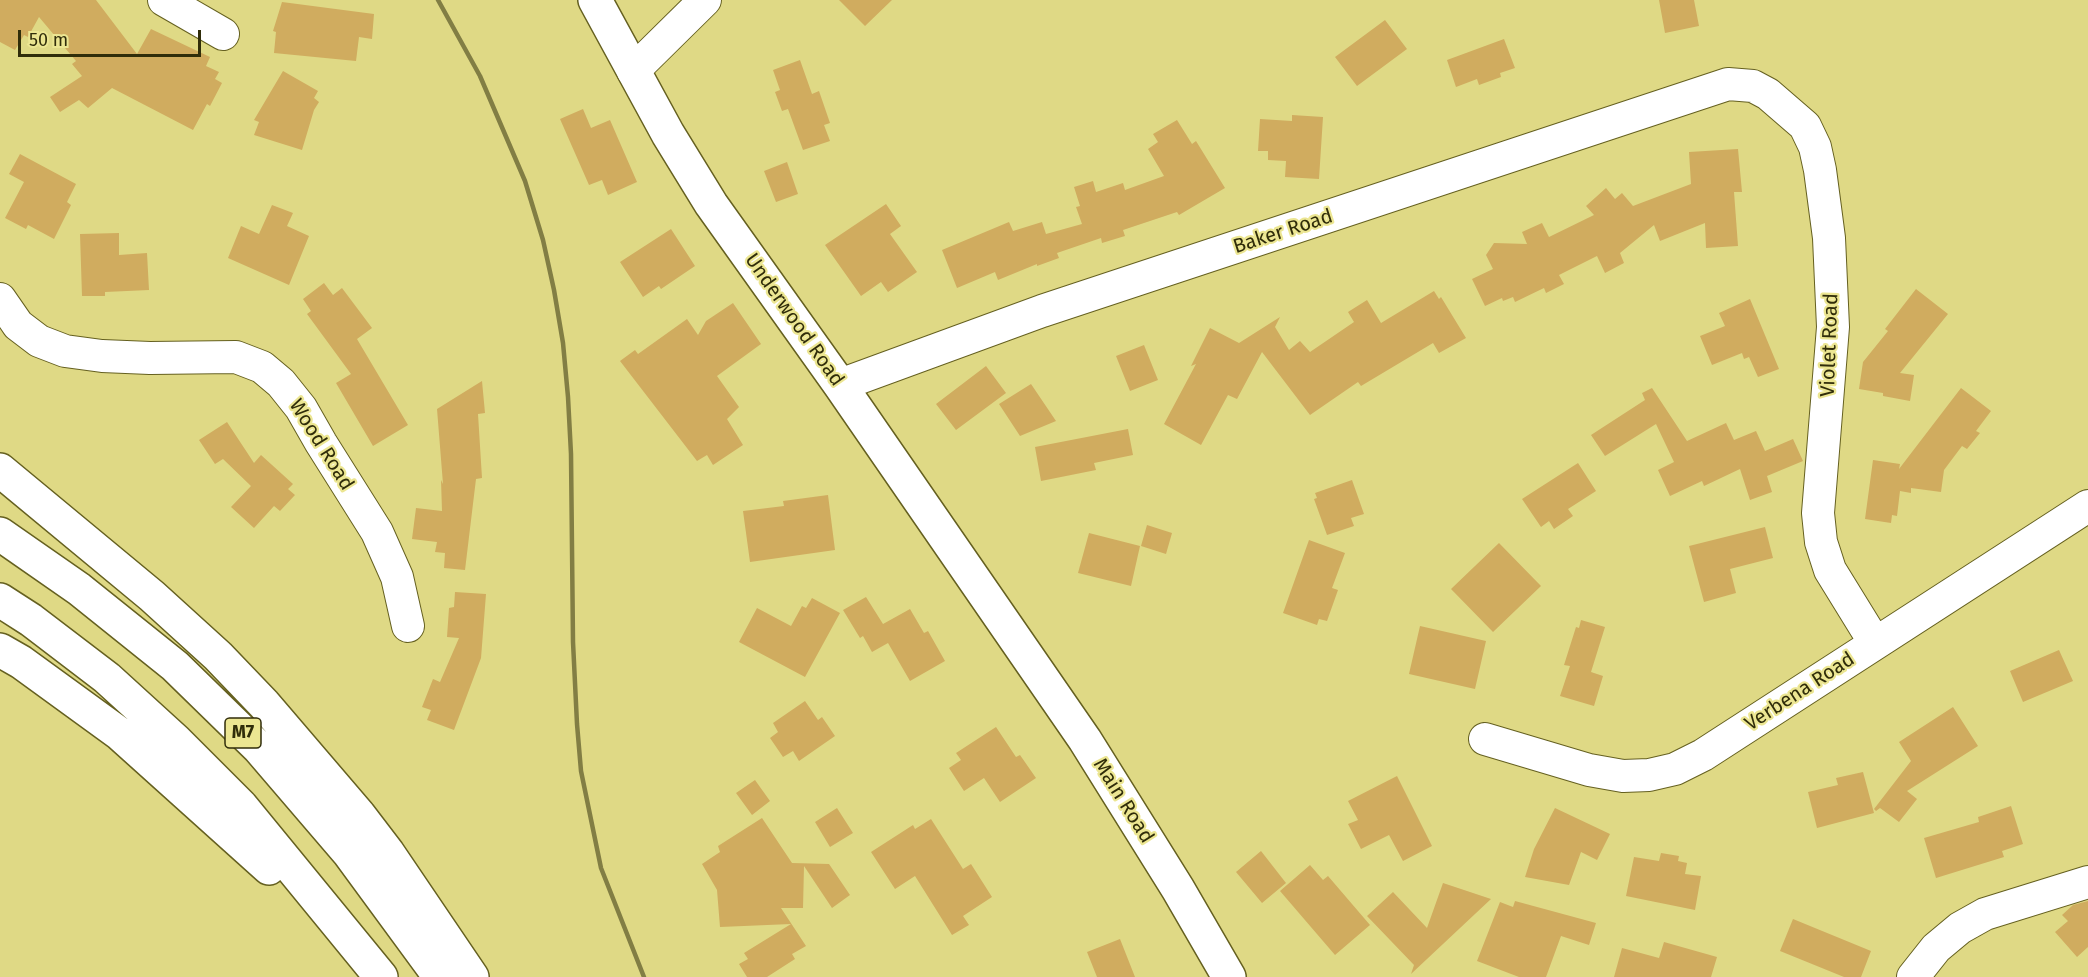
<!DOCTYPE html>
<html>
<head>
<meta charset="utf-8">
<style>
	body { margin:0 }
	#map { position:relative; width:2088px; height:977px; overflow:hidden; background:#dfd985; font-family:"Fira Sans",sans-serif }
	canvas { display:block }
	.scale { position:absolute; left:18px; top:30px; width:183px; height:27px; box-sizing:border-box; border:3px solid #302d0a; border-top:0; padding-left:8px; font-size:18px; line-height:21px; white-space:nowrap; color:#302d0a; -webkit-text-stroke:4px #ece692; paint-order:stroke }
</style>
</head>
<body>
<div id="map">
<canvas width="2088" height="977"></canvas>
<div class="scale">50 m</div>
</div>
<script>
const c = document.querySelector('canvas').getContext('2d');
c.lineJoin = 'round';
function fillPath(path, color) {
  c.fillStyle = color;
  c.fill(path, 'evenodd');
}
function toPath(rows) {
  const path = new Path2D();
  for (const r of rows) {
    path.moveTo(r[0], r[1]);
    for (let i = 2; i < r.length; i += 2) path.lineTo(r[i], r[i + 1]);
  }
  return path;
}
function strokePath(path, color, width, dash) {
  c.strokeStyle = color;
  c.lineWidth = width;
  c.lineCap = dash ? 'butt' : 'round';
  c.setLineDash(dash || []);
  c.stroke(path);
}
function write(font, color, halo, rows, align = 'center') {
  c.font = font + ' "Fira Sans",sans-serif';
  c.lineWidth = 4.5;
  c.setLineDash([]);
  c.textBaseline = 'middle';
  c.strokeStyle = halo;
  c.fillStyle = color;
  for (const [text, x, y, turn = 0] of rows) {
    c.save();
    c.translate(x, y);
    c.rotate((+turn || 0) * Math.PI / 180);
    c.textAlign = isNaN(turn) ? turn : align;
    if (halo) c.strokeText(text, 0, 0);
    c.fillText(text, 0, 0);
    c.restore();
  }
}
fillPath(toPath([
	[0,0,96,0,137,54,151,29,210,57,206,66,219,72,215,79,222,83,210,106,207,104,193,130,112,88,88,108,79,100,60,112,50,97,82,76,72,64,76,61,39,17,28,37,24,35,15,50,0,42],
	[839,0,892,0,865,26],
	[1659,0,1694,0,1699,26,1665,33],
	[282,2,374,14,372,39,359,37,356,61,274,53,276,32,273,31],
	[1385,20,1407,49,1357,86,1335,57],
	[1504,39,1515,68,1500,73,1501,77,1479,85,1477,79,1456,87,1447,60],
	[800,60,812,94,819,91,830,123,824,125,830,141,803,150,788,109,782,111,775,92,780,90,773,70],
	[283,71,318,91,314,98,319,102,314,110,302,150,254,135,259,122,254,120],
	[583,109,591,128,610,120,637,182,608,195,602,180,589,185,560,119],
	[1292,115,1323,117,1319,179,1285,177,1286,161,1268,160,1268,151,1258,151,1260,119,1292,121],
	[1177,120,1192,144,1196,141,1225,188,1179,215,1177,212,1123,230,1125,236,1102,243,1101,238,1057,253,1059,258,1037,266,1037,264,998,280,995,272,957,288,942,250,1009,222,1013,231,1042,222,1046,234,1082,224,1076,207,1080,206,1074,187,1093,181,1096,192,1123,183,1125,190,1164,176,1148,149,1158,142,1153,134],
	[1738,149,1742,192,1734,192,1738,246,1706,248,1705,223,1660,241,1654,225,1620,253,1624,263,1605,273,1597,256,1559,275,1564,284,1546,293,1544,288,1515,302,1513,297,1503,301,1502,298,1485,306,1472,279,1493,269,1486,255,1494,243,1527,244,1522,232,1542,223,1549,237,1594,215,1586,206,1606,188,1615,199,1622,193,1633,206,1691,184,1689,152],
	[20,154,76,184,67,202,71,205,54,239,28,225,26,229,5,218,24,182,9,174],
	[787,162,798,194,776,202,764,171],
	[886,204,901,226,890,234,917,272,888,292,881,282,861,296,825,245],
	[272,205,293,213,287,226,309,236,289,285,228,258,241,226,259,234],
	[671,229,695,266,661,289,659,286,643,297,620,262],
	[119,233,119,255,147,253,149,290,105,292,105,296,82,296,80,234],
	[324,283,333,295,342,288,372,328,357,339,408,425,373,446,336,383,351,374,307,314,311,311,303,299],
	[1916,289,1948,314,1900,373,1914,375,1910,401,1883,396,1883,393,1859,389,1863,362,1888,331,1885,329],
	[1434,291,1439,299,1441,297,1466,338,1439,353,1433,343,1361,386,1358,382,1310,415,1262,352,1237,399,1228,395,1201,445,1164,424,1196,364,1191,366,1210,328,1239,343,1280,317,1275,327,1289,350,1300,341,1310,352,1354,322,1348,312,1367,300,1381,323],
	[1750,299,1779,369,1758,377,1749,357,1744,359,1742,353,1712,365,1700,336,1725,326,1719,313],
	[733,303,761,344,717,376,739,407,727,419,743,445,713,465,707,455,697,461,620,361,635,350,638,354,687,319,698,335,706,321],
	[1144,345,1158,380,1130,391,1116,356],
	[986,366,1006,393,956,430,936,404],
	[482,381,485,413,478,414,482,478,476,479,465,570,444,568,445,553,435,552,437,542,412,539,416,508,442,511,441,480,443,484,437,409],
	[1031,384,1056,421,1020,436,999,404],
	[1652,388,1687,441,1726,423,1734,440,1756,431,1765,451,1793,439,1803,461,1767,476,1772,492,1750,500,1740,469,1704,486,1702,481,1670,496,1658,470,1674,462,1656,424,1605,456,1591,435,1645,400,1642,393],
	[1961,388,1991,411,1976,431,1980,433,1967,449,1962,446,1944,470,1941,492,1911,488,1911,493,1900,491,1897,516,1892,515,1891,523,1865,519,1873,460,1900,464,1899,469],
	[227,422,254,463,261,455,293,484,288,489,295,495,280,511,274,506,254,528,231,507,251,486,223,459,215,464,199,440],
	[1128,429,1133,455,1094,463,1096,470,1041,481,1035,447],
	[1578,463,1596,491,1568,509,1573,516,1554,529,1549,521,1541,527,1522,499],
	[1352,480,1364,514,1351,518,1354,526,1327,535,1314,499,1317,498,1315,493],
	[828,495,835,550,750,562,743,511,784,506,783,501],
	[1147,525,1172,533,1166,554,1141,546],
	[1765,527,1773,558,1730,569,1736,593,1704,602,1689,546],
	[1089,533,1140,546,1131,586,1078,573],
	[1309,540,1345,553,1332,588,1338,590,1327,621,1319,619,1317,625,1283,613],
	[1499,543,1541,586,1493,632,1451,589],
	[455,592,486,594,481,658,454,730,427,720,431,710,422,707,433,679,440,682,459,638,447,637,449,608,454,607],
	[866,597,883,624,910,609,924,633,928,631,945,661,910,681,888,643,872,652,863,636,860,638,843,610],
	[812,598,840,613,805,677,739,642,757,608,791,626,802,606,806,608],
	[1581,620,1605,627,1591,672,1603,676,1594,706,1560,696,1570,666,1564,665,1576,627,1579,628],
	[1420,626,1486,641,1475,689,1409,674],
	[2059,650,2073,681,2023,702,2010,671],
	[805,701,818,720,822,717,835,736,799,761,793,751,783,757,770,738,778,732,773,723],
	[1953,707,1978,746,1907,791,1917,799,1899,822,1880,808,1876,811,1874,809,1911,761,1899,742],
	[996,727,1016,757,1020,755,1036,778,1000,802,984,778,964,791,949,768,961,760,956,753],
	[1863,772,1874,813,1817,828,1808,792,1838,785,1836,778],
	[1397,776,1432,846,1403,861,1389,835,1361,849,1348,824,1358,820,1348,801],
	[755,780,770,801,752,815,736,793],
	[2011,806,2023,844,2002,851,2004,857,1936,878,1924,838,1979,822,1978,817],
	[837,808,853,833,830,847,815,822],
	[1555,808,1610,834,1597,860,1581,852,1569,885,1525,877,1534,849],
	[762,818,792,863,829,864,850,895,832,908,804,866,803,908,781,908,806,946,792,954,795,959,767,977,747,977,739,964,748,959,744,953,791,924,720,927,717,890,702,864,720,852,718,846],
	[931,819,963,869,971,864,992,897,963,916,969,925,952,935,915,876,895,889,871,852,913,825,915,829],
	[1261,851,1286,883,1262,903,1236,872],
	[1661,853,1679,856,1678,861,1687,863,1685,874,1701,876,1695,910,1626,896,1634,857,1659,861],
	[1310,865,1323,880,1328,876,1370,925,1335,955,1280,891],
	[1443,883,1491,899,1411,974,1414,965,1367,916,1393,892,1427,928],
	[1515,901,1596,923,1589,945,1561,936,1546,977,1519,977,1477,961,1500,902,1513,907],
	[2088,901,2088,947,2077,957,2055,932,2068,921,2062,915,2073,905],
	[1793,919,1871,951,1861,977,1844,977,1780,951],
	[1120,939,1135,977,1097,977,1087,952],
	[1664,942,1717,957,1711,977,1614,977,1622,948,1659,958]
]), '#d0ac5f');
const minor = toPath([
	[164,0,223,34],
	[633,71,705,0],
	[0,299,18,325,39,341,65,351,102,356,150,358,236,357,262,367,281,383,301,408,321,443,377,532,397,577,408,626],
	[840,385,1042,311,1728,84,1753,86,1768,94,1805,126,1815,147,1820,170,1829,238,1833,327,1818,513,1821,542,1830,570,1875,643],
	[1485,739,1589,770,1623,776,1649,775,1675,769,1703,755,2088,506],
	[1913,977,1936,948,1960,928,1985,914,2088,882]
]);
const major = toPath([
	[595,0,668,134,711,204,840,385,1085,740,1178,889,1229,977]
]);
const highway = toPath([
	[0,470,152,596,218,656,264,704,359,815,388,853,472,977],
	[0,534,79,589,175,666,259,748,349,853,440,977],
	[0,600,31,620,107,678,175,740,241,806,381,977],
	[0,650,21,662,120,734,269,868]
]);
strokePath(minor, '#656020', 34);
strokePath(major, '#656020', 36);
strokePath(highway, '#656020', 36);
strokePath(minor, '#fff', 32);
strokePath(major, '#fff', 33);
strokePath(highway, '#fff', 33);
strokePath(toPath([
	[438,0,480,76,525,181,543,240,554,290,563,343,568,397,571,454,573,642,577,724,581,771,601,868,644,977]
]), '#827e44', 4.5);
for (const [x, y, w] of [
	[243,733,36]
]) {
  const box = new Path2D();
  box.roundRect(x - w / 2, y - 15, w, 30, 4.5);
  c.fillStyle = '#ece692';
  c.fill(box);
  strokePath(box, '#302d0a', 1.5);
}
write('bold 18px', '#302d0a', null, [
	["M7",243,733]
]);
write('20px', '#302d0a', '#ece692', [
	["Baker Road",1283,232,-18],
	["Underwood Road",794,320,55],
	["Violet Road",1830,345,-88],
	["Wood Road",321,445,58],
	["Verbena Road",1800,692,-33],
	["Main Road",1123,801,58]
]);
</script>
</body>
</html>
